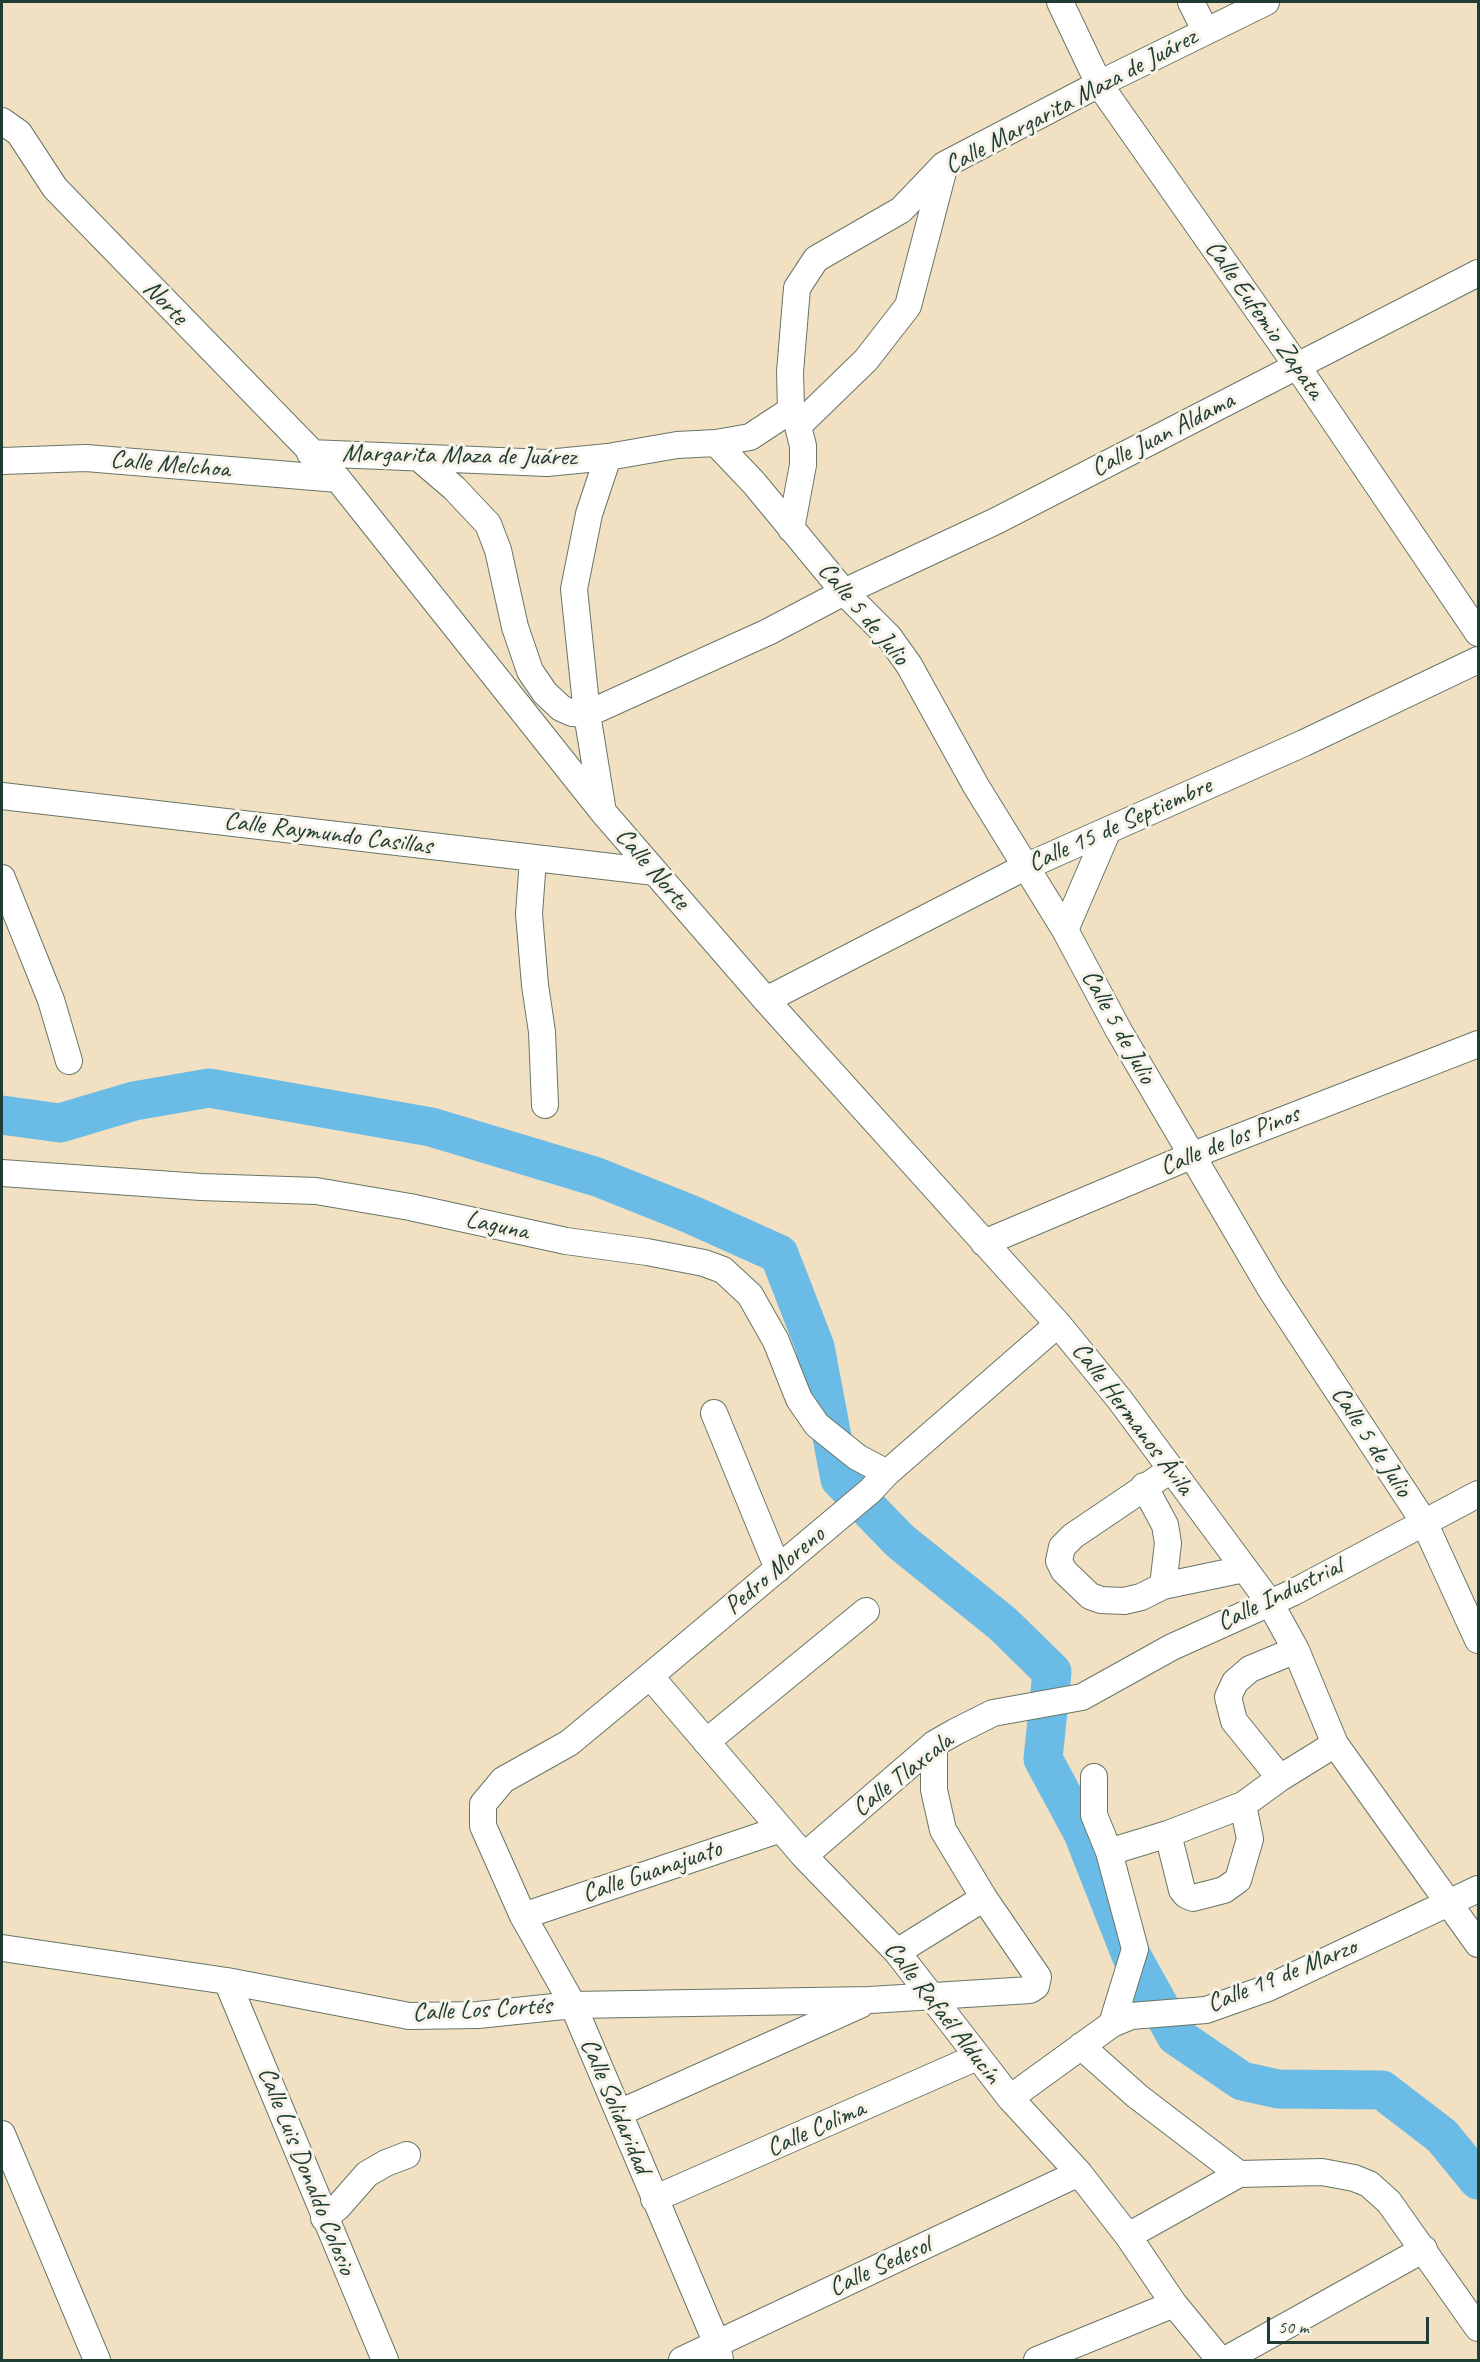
<!DOCTYPE html>
<html>
<head>
<meta charset="utf-8">
<style>
	body { margin:0 }
	#map { position:relative; width:1480px; height:2362px; overflow:hidden; background:#f1e0c2; font-family:Caveat,sans-serif }
	canvas { display:block }
	.frame { position:absolute; inset:0; border:3px solid #1f3d34; pointer-events:none }
	.scale { position:absolute; left:1267px; top:2317px; width:162px; height:27px; box-sizing:border-box; border:3px solid #1f3d34; border-top:0; padding-left:8px; font-size:18px; line-height:21px; white-space:nowrap; color:#1f3d34; -webkit-text-stroke:4px #f7f3e8; paint-order:stroke }
</style>
</head>
<body>
<div id="map">
<canvas width="1480" height="2362"></canvas>
<div class="frame"></div>
<div class="scale">50 m</div>
</div>
<script>
const c = document.querySelector('canvas').getContext('2d');
c.lineJoin = 'round';
function toPath(rows) {
  const path = new Path2D();
  for (const r of rows) {
    path.moveTo(r[0], r[1]);
    for (let i = 2; i < r.length; i += 2) path.lineTo(r[i], r[i + 1]);
  }
  return path;
}
function strokePath(path, color, width, dash) {
  c.strokeStyle = color;
  c.lineWidth = width;
  c.lineCap = dash ? 'butt' : 'round';
  c.setLineDash(dash || []);
  c.stroke(path);
}
function write(font, color, halo, rows, align = 'center') {
  c.font = font + ' Caveat,sans-serif';
  c.lineWidth = 6;
  c.setLineDash([]);
  c.textBaseline = 'middle';
  c.strokeStyle = halo;
  c.fillStyle = color;
  for (const [text, x, y, turn = 0] of rows) {
    c.save();
    c.translate(x, y);
    c.rotate((+turn || 0) * Math.PI / 180);
    c.textAlign = isNaN(turn) ? turn : align;
    if (halo) c.strokeText(text, 0, 0);
    c.fillText(text, 0, 0);
    c.restore();
  }
}
strokePath(toPath([
	[2,1115,60,1123,134,1101,209,1088,431,1127,597,1177,690,1214,779,1254,815,1347,840,1479,900,1541,1003,1624,1052,1672,1043,1759,1083,1833,1131,1955,1176,2036,1242,2081,1278,2089,1382,2090,1442,2136,1478,2180]
]), '#6abbe5', 39);
const minor = toPath([
	[1060,2,1099,84,1297,366,1478,633],
	[1191,2,1205,30],
	[2,121,19,133,55,188,338,479,603,812,766,1000,1058,1324,1120,1400,1270,1603,1296,1650,1335,1744,1478,1944],
	[798,426,866,360,908,306,944,168],
	[716,443,754,483,844,592,889,637,909,665,976,786,1065,930,1119,1031,1270,1288,1424,1522,1478,1640],
	[310,453,547,463,608,457,677,445,716,443,750,437,791,410,790,372,797,288,816,259,901,210,944,165,1099,84,1266,2],
	[419,458,454,488,488,524,498,550,515,627,530,671,545,693,561,708,572,713,587,714,768,632,844,592,996,521,1478,273],
	[2,461,86,458,338,479],
	[791,529,803,465,803,446,798,426,792,412],
	[2,796,655,872],
	[603,812,587,714,574,589,589,514,608,457],
	[533,859,529,914,535,985,542,1032,545,1105],
	[2,878,51,1000,69,1061],
	[1065,930,1108,830],
	[766,1000,1025,867,1304,743,1478,660],
	[2,1173,201,1187,316,1191,410,1207,566,1241,647,1252,704,1263,723,1270,750,1295,776,1341,799,1399,817,1425,857,1457,887,1473],
	[984,1243,1193,1155,1478,1044],
	[714,1413,778,1569],
	[1172,1469,1073,1536,1062,1547,1059,1561,1064,1571,1090,1596,1101,1600,1124,1601,1141,1597,1163,1586,1244,1569],
	[1144,1486,1165,1525,1168,1543,1163,1586],
	[650,1676,804,1856,897,1952,1010,2098,1079,2173,1128,2236,1174,2304,1220,2360],
	[706,1742,866,1611],
	[1094,1777,1094,1815,1109,1852,1135,1949,1112,2024],
	[1280,1778,1234,1721,1228,1697,1235,1682,1250,1669,1296,1650],
	[1168,1834,1182,1890,1186,1895,1193,1898,1224,1890,1238,1880,1250,1839,1243,1805],
	[1109,1852,1168,1834,1243,1805,1280,1778,1335,1744],
	[804,1856,934,1744,955,1732,993,1713,1082,1697,1172,1647,1292,1593,1478,1494],
	[523,1916,781,1829],
	[2,1948,227,1981,409,2016,478,2015,573,2005,870,2000,1030,1990,1036,1986,1038,1977,984,1898,943,1830,934,1790,934,1744],
	[897,1952,984,1898],
	[227,1981,385,2360],
	[1081,2046,1137,2096,1239,2174],
	[1010,2098,1112,2024,1131,2016,1206,2010,1268,1988,1478,1889],
	[619,2113,860,2005],
	[2,2134,97,2360],
	[654,2199,977,2057],
	[324,2218,338,2207,367,2174,386,2163,407,2155],
	[1128,2236,1239,2174,1322,2172,1354,2178,1369,2184,1389,2202,1478,2328],
	[682,2360,1079,2173],
	[720,2360,717,2344,573,2005,523,1916,483,1826,483,1804,503,1780,569,1743,650,1676,870,1491,887,1473,1058,1324],
	[1037,2360,1174,2304],
	[1225,2360,1424,2249]
]);
strokePath(minor, '#687666', 28);
strokePath(minor, '#fff', 26);
write('26px', '#1f3d34', '#f7f3e8', [
	["Calle Margarita Maza de Juárez",1071,102,-28],
	["Norte",165,303,46],
	["Calle Eufemio Zapata",1264,320,55],
	["Calle Juan Aldama",1163,435,-27],
	["Margarita Maza de Juárez",459,456,1],
	["Calle Melchoa",170,465,5],
	["Calle 5 de Julio",863,614,50],
	["Calle 15 de Septiembre",1120,825,-24],
	["Calle Raymundo Casillas",328,834,7],
	["Calle Norte",652,869,49],
	["Calle 5 de Julio",1118,1027,61],
	["Calle de los Pinos",1230,1141,-22],
	["Laguna",497,1226,12],
	["Calle Hermanos Ávila",1132,1419,53],
	["Calle 5 de Julio",1371,1442,57],
	["Pedro Moreno",775,1571,-40],
	["Calle Industrial",1280,1595,-26],
	["Calle Tlaxcala",903,1775,-38],
	["Calle Guanajuato",652,1872,-19],
	["Calle 19 de Marzo",1282,1976,-22],
	["Calle Los Cortés",482,2010,-3],
	["Calle Rafaél Alducín",942,2013,52],
	["Calle Solidaridad",615,2106,67],
	["Calle Colima",816,2129,-24],
	["Calle Luis Donaldo Colosio",306,2171,68],
	["Calle Sedesol",880,2267,-25]
]);
</script>
</body>
</html>
